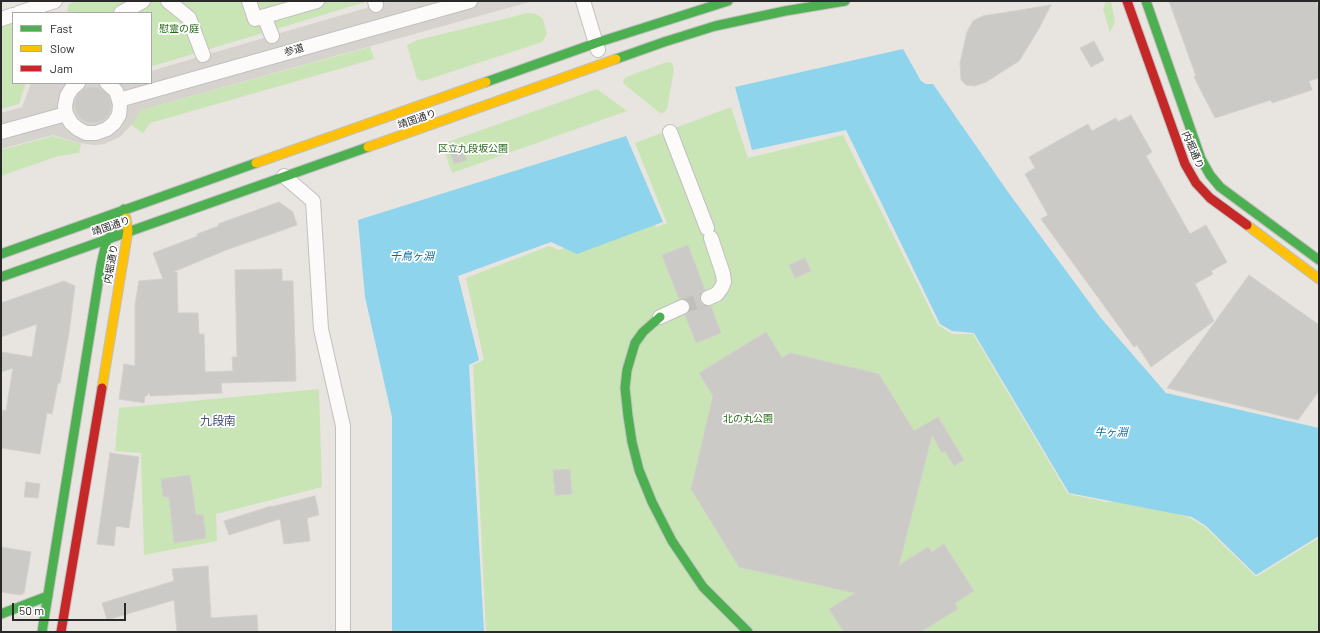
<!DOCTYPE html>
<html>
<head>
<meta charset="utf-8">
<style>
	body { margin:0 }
	#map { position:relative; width:1320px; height:633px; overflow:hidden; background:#e8e4df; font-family:Barlow,sans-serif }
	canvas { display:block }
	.frame { position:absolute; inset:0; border:2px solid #292929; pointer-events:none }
	.legend { position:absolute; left:12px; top:12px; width:140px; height:72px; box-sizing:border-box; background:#fff; border:1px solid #a9a9a9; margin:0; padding:5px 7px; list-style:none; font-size:12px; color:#292929 }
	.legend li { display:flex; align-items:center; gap:8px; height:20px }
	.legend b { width:20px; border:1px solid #a9a9a9 }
	.scale { position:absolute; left:12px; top:603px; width:114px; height:18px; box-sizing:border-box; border:2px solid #292929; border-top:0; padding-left:5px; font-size:12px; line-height:14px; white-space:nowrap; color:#292929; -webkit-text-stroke:3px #fff; paint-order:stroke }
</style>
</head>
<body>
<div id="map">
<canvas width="1320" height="633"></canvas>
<div class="frame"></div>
<ul class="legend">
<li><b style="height:5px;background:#4caf50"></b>Fast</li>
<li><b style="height:5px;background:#ffc107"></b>Slow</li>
<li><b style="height:5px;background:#c62828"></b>Jam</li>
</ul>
<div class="scale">50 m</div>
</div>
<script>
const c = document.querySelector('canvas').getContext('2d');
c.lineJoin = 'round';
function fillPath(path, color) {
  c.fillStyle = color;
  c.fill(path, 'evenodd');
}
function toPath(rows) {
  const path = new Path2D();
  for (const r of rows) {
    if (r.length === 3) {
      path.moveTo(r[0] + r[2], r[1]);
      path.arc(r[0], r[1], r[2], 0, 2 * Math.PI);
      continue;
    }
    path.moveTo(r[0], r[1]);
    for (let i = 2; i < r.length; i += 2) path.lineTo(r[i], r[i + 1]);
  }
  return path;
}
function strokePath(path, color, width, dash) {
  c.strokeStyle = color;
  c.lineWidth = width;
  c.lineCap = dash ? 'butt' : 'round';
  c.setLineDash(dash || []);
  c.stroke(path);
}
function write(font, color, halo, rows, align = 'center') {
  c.font = font + ' Barlow,"Noto Sans JP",sans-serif';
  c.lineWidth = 3.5;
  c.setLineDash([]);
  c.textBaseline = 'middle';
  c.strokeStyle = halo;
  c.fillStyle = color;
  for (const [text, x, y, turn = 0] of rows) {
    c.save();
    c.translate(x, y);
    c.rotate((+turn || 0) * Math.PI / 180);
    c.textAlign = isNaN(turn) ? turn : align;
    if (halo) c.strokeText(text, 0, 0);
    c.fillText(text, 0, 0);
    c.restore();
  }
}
fillPath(toPath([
	[77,1,369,1,153,66,151,64,151,13,68,13,67,11,69,4],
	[1106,1,1111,1,1115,22,1110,32,1103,9],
	[528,13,536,14,543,19,547,34,542,42,423,81,417,79,407,45,418,40],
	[13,23,13,83,26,83,19,104,1,109,1,27],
	[370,47,374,59,150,123,143,133,131,125,141,110],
	[667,62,672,63,674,69,667,109,663,113,660,113,624,84,623,80,626,77],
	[597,89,627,111,452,173,442,144],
	[731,107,748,158,843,135,938,325,952,334,973,334,1068,494,1107,502,1136,500,1190,518,1205,527,1256,577,1319,538,1319,632,486,632,473,365,484,360,466,278,549,246,559,250,645,218,657,227,667,223,635,143],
	[53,136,81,144,79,153,58,156,1,176,1,150],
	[319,389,322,487,216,514,217,541,144,555,141,453,115,451,119,408]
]), '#c9e5b6');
fillPath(toPath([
	[390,1,533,1,141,110,133,123,120,137,104,144,95,145,78,143,53,135,1,149,1,113,22,107,31,83,151,83,151,71]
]), '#d6d2ce');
fillPath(toPath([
	[903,49,921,81,926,84,933,84,1008,192,1100,317,1166,393,1319,428,1319,536,1256,575,1206,526,1192,517,1069,493,974,333,952,331,940,324,846,130,752,150,735,87],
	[626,136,663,222,577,254,551,242,458,276,479,360,469,365,484,632,392,632,392,417,365,297,358,220]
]), '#8fd4ed');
const building = toPath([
	[1169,1,1316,1,1319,12,1319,78,1309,81,1312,90,1272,103,1271,100,1215,118,1194,77,1196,76,1169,1],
	[1051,5,1037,32,1019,61,986,82,975,86,966,85,961,80,960,63,967,32,973,21,983,16,1051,5],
	[1094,41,1104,60,1091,67,1080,48,1094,41],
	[93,105,18],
	[1131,115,1152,152,1146,156,1190,234,1206,225,1227,262,1211,271,1213,274,1195,284,1214,321,1151,367,1137,345,1134,347,1041,219,1048,215,1025,174,1035,168,1029,157,1088,124,1092,131,1116,118,1118,122,1131,115],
	[462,145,467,160,454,164,449,149,462,145],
	[279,202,293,212,297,225,226,250,173,272,177,272,178,313,198,313,199,334,204,334,205,372,233,371,232,357,237,357,235,270,282,269,282,281,293,281,296,381,221,383,222,393,150,396,149,393,148,393,147,396,145,396,144,403,119,399,124,364,135,366,135,305,139,281,163,279,153,253,198,236,197,234,219,226,218,224,279,202],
	[688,245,705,290,701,293,700,301,703,305,711,306,721,333,696,343,685,315,689,312,690,304,687,300,679,299,662,255,688,245],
	[805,258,811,271,795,278,789,265,805,258],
	[1249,275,1319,325,1319,391,1298,420,1167,388,1249,275],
	[64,281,75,286,69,333,60,383,58,383,52,414,47,413,40,454,1,448,1,421,3,410,6,411,13,368,1,372,1,352,32,357,37,324,1,337,1,303,64,281],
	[766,332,782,358,790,353,879,374,914,431,938,417,964,460,954,466,945,451,942,453,932,435,899,565,928,547,932,552,944,544,974,591,955,603,958,609,920,632,844,632,829,609,855,593,739,567,691,489,713,396,699,373,766,332],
	[110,453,139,457,129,528,116,526,114,546,97,544,110,453],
	[570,469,572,494,555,495,553,470,570,469],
	[190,475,196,515,203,514,206,538,174,543,169,497,163,497,161,479,190,475],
	[26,482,40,484,38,498,24,497,26,482],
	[315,496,319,515,307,518,310,541,284,544,280,519,229,535,224,521,271,506,271,507,315,496],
	[1,547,31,552,24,593,20,595,1,592,1,547],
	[208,566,211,618,257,615,258,632,177,632,174,600,107,620,102,603,174,581,172,569,208,566]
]);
fillPath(building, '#cccac6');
strokePath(building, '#d3d0cb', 1);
strokePath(toPath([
	[682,307,708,298]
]), '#c2bfbb', 14, [14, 7]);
const street = toPath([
	[168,1,189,18,203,55],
	[249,1,255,19,317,1],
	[375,1,376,5],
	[583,1,598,50],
	[19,13,55,1],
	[121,13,143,1],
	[264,16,272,36],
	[1,19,13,15],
	[78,83,72,88,67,96,65,106,66,114,71,123,78,129,86,133,96,133,107,129,114,123,119,115,120,105,119,100,116,91,107,83],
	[119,100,470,1],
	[1,132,66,114],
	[670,132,707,228],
	[284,176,313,201,321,329,343,426,343,632],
	[708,298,717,294,722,287,724,282,723,274,711,238],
	[660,317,682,307]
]);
const fast = toPath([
	[1146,1,1201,159,1210,175,1220,187,1319,260],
	[616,59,664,42,715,26,785,11,845,1],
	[486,82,596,43,728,1],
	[1,254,256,163],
	[1,277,368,147],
	[660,317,643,332,635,343,627,370,625,388,628,416,632,442,639,470,652,502,672,541,703,587,748,632],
	[1,614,48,596],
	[42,632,101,265,107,239,124,209]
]);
const slow = toPath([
	[368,147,616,59],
	[256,163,486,82],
	[1247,225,1319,279],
	[102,388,128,231,126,218]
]);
const jam = toPath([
	[1127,1,1185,164,1196,183,1210,198,1247,225],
	[61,632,102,388]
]);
strokePath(street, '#c1c0c1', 16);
strokePath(fast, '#c1c0c1', 11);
strokePath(slow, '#c1c0c1', 11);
strokePath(jam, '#c1c0c1', 11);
strokePath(street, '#fcfbfa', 14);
strokePath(fast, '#4caf50', 9);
strokePath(slow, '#ffc107', 9);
strokePath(jam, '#c62828', 9);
write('10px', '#276917', '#fff', [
	["慰霊の庭",179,29],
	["区立九段坂公園",473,149],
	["北の丸公園",748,419]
]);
write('10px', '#292929', '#fff', [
	["参道",294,50,-16],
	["靖国通り",417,119,-19],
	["内堀通り",1193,150,67],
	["靖国通り",111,226,-19],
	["内堀通り",111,264,-80]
]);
write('italic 11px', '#086a9e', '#fff', [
	["千鳥ヶ淵",412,256],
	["牛ヶ淵",1111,432]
]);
write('12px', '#48517c', '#fff', [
	["九段南",218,421]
]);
</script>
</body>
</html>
